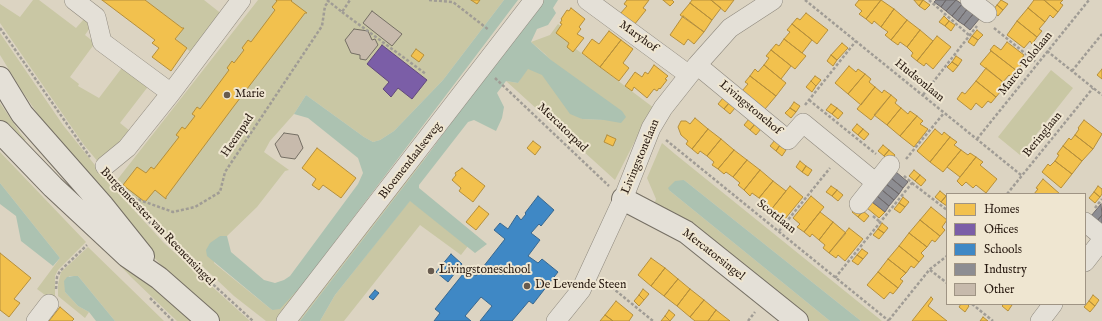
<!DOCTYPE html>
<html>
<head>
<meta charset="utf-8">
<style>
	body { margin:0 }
	#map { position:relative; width:1102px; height:321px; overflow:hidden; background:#dcd4c2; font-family:"IM FELL English",serif }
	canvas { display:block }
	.legend { position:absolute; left:946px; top:193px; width:140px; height:112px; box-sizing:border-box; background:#efe6d1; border:1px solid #9f9484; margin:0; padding:5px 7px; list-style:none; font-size:12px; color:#281a11 }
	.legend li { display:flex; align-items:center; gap:8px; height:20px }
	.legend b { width:20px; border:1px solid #9f9484 }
</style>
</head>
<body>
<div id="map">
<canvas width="1102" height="321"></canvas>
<ul class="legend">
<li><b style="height:11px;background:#f2c14e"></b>Homes</li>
<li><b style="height:11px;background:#7b5ea7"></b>Offices</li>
<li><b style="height:11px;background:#3f88c5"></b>Schools</li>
<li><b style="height:11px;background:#8d8d92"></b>Industry</li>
<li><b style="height:11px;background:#c7baac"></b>Other</li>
</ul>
</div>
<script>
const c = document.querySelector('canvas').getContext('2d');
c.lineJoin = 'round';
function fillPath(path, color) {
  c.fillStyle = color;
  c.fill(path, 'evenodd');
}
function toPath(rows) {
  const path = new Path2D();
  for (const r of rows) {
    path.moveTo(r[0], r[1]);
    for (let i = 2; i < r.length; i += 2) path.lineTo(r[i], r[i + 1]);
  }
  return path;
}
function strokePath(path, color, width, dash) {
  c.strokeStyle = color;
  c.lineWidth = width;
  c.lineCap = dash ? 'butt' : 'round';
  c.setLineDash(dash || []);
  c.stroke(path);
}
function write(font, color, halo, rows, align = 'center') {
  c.font = font + ' "IM FELL English",serif';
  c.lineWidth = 4;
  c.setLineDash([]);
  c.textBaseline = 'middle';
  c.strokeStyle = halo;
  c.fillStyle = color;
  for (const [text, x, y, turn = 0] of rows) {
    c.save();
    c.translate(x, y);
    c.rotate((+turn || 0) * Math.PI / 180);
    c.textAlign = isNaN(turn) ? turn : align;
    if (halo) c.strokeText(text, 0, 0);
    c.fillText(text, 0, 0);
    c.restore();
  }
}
fillPath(toPath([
	[33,0,39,0,76,28,84,19,92,25,85,35,95,43,70,77,79,84,78,86,99,98,124,65,150,84,120,123,130,131,106,163,99,163,84,145,0,23,0,4,20,17],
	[145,0,204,0,223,15,193,54,175,39,184,28,182,28],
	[258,0,504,0,443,80,394,131,380,140,373,142,364,137,306,95,294,114,270,141,264,152,289,170,285,171,257,207,227,236,220,236,214,263,272,310,303,284,375,191,377,195,281,321,266,321,234,296,142,209,117,180],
	[558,24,573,35,568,43,654,108,637,137,615,180,506,81,518,83,527,68,542,74,582,119,604,120,545,54,531,42,550,35],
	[0,33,63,125,110,184,164,243,250,321,220,321,172,277,139,241,48,129,22,91,0,55],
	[1051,70,1073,88,1020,155,998,137],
	[0,103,21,134,26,140,21,141,0,125],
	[662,143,675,154,882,321,861,321,684,180,670,191,830,321,805,321,653,208,656,199,647,178],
	[0,152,86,242,58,270,55,276,55,296,53,301,37,289,60,258,0,183],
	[422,158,424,160,300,321,293,321],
	[50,192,137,271,191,321,177,321,131,277],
	[410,200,468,246,461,255,420,225,344,321,320,321,335,295],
	[88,247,164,321,115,321,78,276,69,276,65,292,78,306,89,312,85,318,58,296,58,284,61,272]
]), '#c9c7a4');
fillPath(toPath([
	[504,0,518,0,303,284,280,309,272,310,207,256,206,250,210,243,220,236,227,236,231,252,264,280,275,283,284,280,290,276,358,184,363,173,358,158,308,118,294,114,306,95,364,137,373,142,380,140,394,131,443,80],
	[541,0,558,0,553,8,556,13,548,25,537,29,531,42,551,60,622,111,626,117,621,123,604,120,582,119,570,114,542,75,528,69,518,83,506,81,497,93,504,107,502,118,496,131,474,120,468,122,419,185,419,188,487,244,475,253,410,201,335,295,320,321,300,321,424,160],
	[684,180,861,321,830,321,670,191,668,188,675,181],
	[0,183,60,258,53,266,21,241,16,216,0,204],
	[74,276,78,276,115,321,96,321,89,312,78,306,65,292,64,281,67,277]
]), '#acc2b1');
const homes = toPath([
	[102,0,145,0,182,28,184,28,175,39,187,48,171,71,152,57,159,48,152,43,155,40,102,0],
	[276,0,292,0,291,1,307,13,305,13,234,106,166,197,166,199,155,190,145,202,123,185,137,167,146,173,151,167,154,169,179,137,176,135,182,127,185,129,195,116,192,114,197,107,200,109,229,70,227,68,232,61,234,63,244,50,242,48,248,40,251,42,275,10,272,7,277,1,276,0],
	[471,0,480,0,477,4,471,0],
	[627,0,649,0,643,8,646,10,634,25,620,14,627,6,624,4,627,0],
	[663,0,672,0,674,2,670,6,663,0],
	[692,0,711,0,721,8,712,20,690,3,692,0],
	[711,0,734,0,725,12,711,0],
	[859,0,881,0,866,19,859,14,862,11,855,5,859,0],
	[881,0,894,9,881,27,874,21,872,24,866,19,881,0],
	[914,0,923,0,919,6,914,0],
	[923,0,930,5,925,10,919,6,923,0],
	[1001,0,1008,4,1003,10,997,5,1001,0],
	[1034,0,1044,0,1058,12,1053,18,1050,15,1045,22,1028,8,1034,0],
	[1044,0,1063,0,1060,3,1063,5,1058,12,1044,0],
	[690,3,712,20,704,32,680,15,690,3],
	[997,5,1003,10,998,16,992,11,997,5],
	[571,8,585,19,579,27,581,29,577,34,584,38,573,52,567,47,569,43,556,33,562,24,560,23,562,20,561,19,567,10,569,11,571,8],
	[1028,8,1045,22,1039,29,1042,31,1037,37,1017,21,1028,8],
	[894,9,907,20,891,40,885,35,888,32,881,27,894,9],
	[806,13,828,30,817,44,792,24,797,18,800,20,806,13],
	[683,16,704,32,694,44,688,39,684,45,670,35,683,16],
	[944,16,949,21,945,26,939,22,944,16],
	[907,20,920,30,907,47,900,42,898,45,891,40,907,20],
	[949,21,955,25,951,31,945,26,949,21],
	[1017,21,1037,37,1032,44,1030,41,1024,48,1007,35,1017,21],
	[792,24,812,40,802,53,784,39,790,32,787,30,792,24],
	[920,30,933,41,917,61,911,56,913,53,907,47,920,30],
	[977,30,983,35,978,40,972,36,977,30],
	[609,31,621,40,600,67,582,53,592,39,599,44,609,31],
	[937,36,951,47,933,69,926,63,924,66,917,61,937,36],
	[972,36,978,40,974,46,968,42,972,36],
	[784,39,806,56,795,69,771,50,776,44,779,46,784,39],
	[621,40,633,49,623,63,629,68,619,81,600,67,621,40],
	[1007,42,1024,55,1019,63,1021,65,1017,71,990,50,994,45,1001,50,1007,42],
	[842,43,848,48,837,60,831,55,842,43],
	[416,49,424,55,419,62,411,56,416,49],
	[771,50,791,66,781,79,764,65,769,58,766,56,771,50],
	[991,51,1017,71,1012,77,1009,75,1003,82,980,64,991,51],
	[831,55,837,60,833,66,827,61,831,55],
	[956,56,962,60,958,66,952,62,956,56],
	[952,62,958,66,953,72,947,67,952,62],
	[654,65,668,76,665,79,667,80,660,89,659,88,657,91,654,89,647,98,634,87,632,91,625,86,635,72,642,77,645,72,648,74,654,65],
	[764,65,786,83,776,96,750,76,755,69,758,72,764,65],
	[849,66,856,72,858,69,865,74,848,94,835,83,849,66],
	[986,68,1003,82,998,89,1001,91,996,97,976,81,986,68],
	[1102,69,1102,79,1097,75,1102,69],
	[865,74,871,79,869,82,875,87,861,105,848,94,865,74],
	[750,76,776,96,765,109,742,91,748,84,745,82,750,76],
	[815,76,821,80,816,86,811,81,815,76],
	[811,81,816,86,812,92,806,87,811,81],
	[976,81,996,97,991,103,988,101,982,108,976,103,971,110,957,99,962,92,965,94,976,81],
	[875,87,882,93,884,90,891,95,871,120,857,109,875,87],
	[891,95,897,100,895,103,901,108,887,125,874,115,891,95],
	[723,98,729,103,724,109,718,104,723,98],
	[794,102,800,106,796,112,790,108,794,102],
	[729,103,735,108,730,114,724,109,729,103],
	[831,104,837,108,832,114,826,110,831,104],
	[790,108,796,112,791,118,785,113,790,108],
	[837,108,843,113,838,119,832,114,837,108],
	[901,108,908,114,910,111,917,116,900,136,887,125,901,108],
	[917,116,923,121,920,124,928,129,914,147,900,136,917,116],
	[695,118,708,129,692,149,686,144,688,141,681,135,678,127,681,121,686,121,690,124,695,118],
	[749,119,755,124,750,130,744,125,749,119],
	[1084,120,1102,134,1093,149,1075,135,1079,129,1078,128,1084,120],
	[755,124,761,129,756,135,750,130,755,124],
	[857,124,863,129,858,135,852,130,857,124],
	[708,129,721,139,707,156,700,151,698,154,692,149,708,129],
	[863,129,869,134,864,140,858,135,863,129],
	[935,129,942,135,944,132,950,137,930,162,917,151,935,129],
	[607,135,616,139,613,146,604,142,607,135],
	[1075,135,1093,149,1082,161,1063,146,1069,138,1071,140,1075,135],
	[950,137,957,142,954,145,961,150,943,172,930,162,950,137],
	[721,139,734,150,718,169,712,165,714,162,707,156,721,139],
	[775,140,780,145,776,151,770,146,775,140],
	[533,141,541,147,535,155,527,148,533,141],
	[780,145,786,150,782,156,776,151,780,145],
	[883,145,889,150,884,156,878,151,883,145],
	[1063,146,1082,161,1072,174,1055,161,1059,155,1057,154,1063,146],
	[317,148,356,178,341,198,323,185,319,190,312,185,316,179,302,168,317,148],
	[734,150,747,160,733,177,726,172,724,174,718,169,734,150],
	[889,150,895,155,890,161,884,156,889,150],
	[961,150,968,155,970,153,976,157,960,177,947,167,961,150],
	[976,157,983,162,980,165,997,179,986,193,976,185,973,188,966,182,962,186,957,181,976,157],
	[747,160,760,170,744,190,738,185,740,183,733,177,747,160],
	[800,161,806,166,802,172,796,167,800,161],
	[1055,161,1072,174,1061,188,1042,172,1048,164,1050,166,1055,161],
	[806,166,812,170,808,176,802,172,806,166],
	[462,168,485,186,473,202,459,191,461,188,452,180,456,175,455,173,462,168],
	[760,170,773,181,759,198,752,193,750,196,744,190,760,170],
	[914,170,920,175,915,181,909,176,914,170],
	[920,175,926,180,921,186,915,181,920,175],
	[1043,179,1060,194,1034,194,1038,189,1036,188,1043,179],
	[773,181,786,191,770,211,764,206,766,203,759,198,773,181],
	[790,186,803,197,785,219,778,214,776,216,770,211,790,186],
	[831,186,837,190,832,196,826,192,831,186],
	[1098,186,1102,189,1102,194,1100,197,1094,192,1098,186],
	[837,190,843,195,838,201,832,196,837,190],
	[940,191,946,196,941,202,935,197,940,191],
	[1094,192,1100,197,1095,203,1089,198,1094,192],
	[811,196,824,207,804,232,797,227,800,224,793,218,811,196],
	[946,196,947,197,947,206,941,202,946,196],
	[903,197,909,202,905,207,899,203,903,197],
	[872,202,885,212,879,218,867,208,872,202],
	[899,203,905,207,900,213,894,209,899,203],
	[479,206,489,214,476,230,466,222,479,206],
	[857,206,863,211,858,217,852,212,857,206],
	[931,207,947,220,942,227,945,230,940,236,920,220,931,207],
	[863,211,869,216,864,222,858,217,863,211],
	[820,212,833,222,819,240,812,234,810,237,804,232,820,212],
	[920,220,940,236,935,242,932,240,927,247,909,233,920,220],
	[833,222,846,233,829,253,823,248,825,245,819,240,833,222],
	[882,223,888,228,884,233,878,229,882,223],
	[849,228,863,239,845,261,838,255,836,258,829,253,849,228],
	[878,229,884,233,879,239,873,235,878,229],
	[909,233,927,247,921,253,924,256,919,262,899,246,909,233],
	[899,246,919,262,914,268,911,266,906,273,888,259,899,246],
	[862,249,868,253,863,259,857,255,862,249],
	[0,253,31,278,14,299,20,303,9,317,0,310,0,253],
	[857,255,863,259,858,265,852,261,857,255],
	[651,258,665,268,651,286,638,275,651,258],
	[888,259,906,273,900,279,903,281,898,288,878,272,888,259],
	[665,268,678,279,664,296,651,286,665,268],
	[878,272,898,288,893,294,890,292,884,299,867,285,878,272],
	[678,279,690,289,677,306,664,296,678,279],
	[643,289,649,294,644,300,639,295,643,289],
	[690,289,704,300,690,317,677,306,690,289],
	[639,295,644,300,639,306,634,301,639,295],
	[1093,295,1099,300,1095,306,1089,301,1093,295],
	[931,297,933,299,928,306,947,321,912,321,931,297],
	[704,300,716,310,708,321,695,321,690,317,704,300],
	[616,301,633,315,629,321,613,321,605,315,616,301],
	[1089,301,1095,306,1090,312,1084,307,1089,301],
	[961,304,967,304,969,306,965,312,959,307,961,304],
	[1004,304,1011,304,1012,305,1008,311,1002,306,1004,304],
	[60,307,74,319,72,321,49,321,60,307],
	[669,310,675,315,670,321,665,316,669,310],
	[716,310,730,321,708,321,716,310],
	[605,315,613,321,600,321,605,315],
	[665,316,670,321,661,321,665,316],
	[983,317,988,321,980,321,983,317]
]);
fillPath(homes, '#f2c14e');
strokePath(homes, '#b58f3c', 1);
const offices = toPath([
	[382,45,427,80,412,99,398,88,391,97,383,89,389,82,367,64,382,45]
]);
fillPath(offices, '#7b5ea7');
strokePath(offices, '#624a7a', 1);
const schools = toPath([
	[538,196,554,210,541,226,539,224,531,233,540,240,528,256,538,263,542,259,558,272,533,304,529,301,512,321,480,321,492,306,481,297,465,316,471,321,434,321,440,313,435,309,467,269,476,276,505,239,494,230,500,223,508,229,517,215,521,220,526,214,525,213,538,196],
	[451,254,462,264,448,282,436,272,451,254],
	[375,290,379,293,373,300,369,297,375,290]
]);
fillPath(schools, '#3f88c5');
strokePath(schools, '#38678f', 1);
const industry = toPath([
	[936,0,946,0,941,7,934,2,936,0],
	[946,0,956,0,946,11,941,7,946,0],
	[956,0,962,4,952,16,946,11,956,0],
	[962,4,968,8,958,21,952,16,962,4],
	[968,8,974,13,964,25,958,21,968,8],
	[974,13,980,18,970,30,964,25,974,13],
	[896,172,908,182,903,188,891,178,896,172],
	[891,178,903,188,899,194,886,184,891,178],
	[886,184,899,194,894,200,882,190,886,184],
	[882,190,894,200,889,206,877,196,882,190],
	[877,196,889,206,885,212,872,202,877,196],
	[1101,204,1102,215,1097,221,1091,216,1101,204],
	[1102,215,1102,225,1097,221,1102,215]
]);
fillPath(industry, '#8d8d92');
strokePath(industry, '#6f6a6b', 1);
const building = toPath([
	[372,11,402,34,392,46,363,23,372,11],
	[354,29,368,31,372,40,375,39,378,45,366,60,360,59,360,55,351,53,345,40,354,29],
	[284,133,298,135,303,148,295,159,281,157,275,144,284,133]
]);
fillPath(building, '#c7baac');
strokePath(building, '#756f64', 1);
const street = toPath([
	[74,0,96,17,102,42,171,93],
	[587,0,689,75],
	[970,0,987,13],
	[697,65,788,140,803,123,875,182],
	[105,166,127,148,171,93,241,0],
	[859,204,890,165],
	[1085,222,1102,236],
	[1085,262,1102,240],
	[36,321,49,304],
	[286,321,534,0],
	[556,321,581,290,623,199,651,128,663,108,697,65,730,28,773,0],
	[1040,321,1053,304]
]);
const secondary = toPath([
	[0,78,22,114,103,206,143,256],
	[0,132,53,187,127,256,159,278,208,321],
	[623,199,686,232,797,321]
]);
strokePath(street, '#8e887d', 20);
strokePath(secondary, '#756f64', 24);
strokePath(toPath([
	[327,0,342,12,350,0],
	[429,0,453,2,489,30],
	[805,0,1021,175],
	[929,0,970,36],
	[342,12,426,74],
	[0,28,90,157],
	[994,28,1037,63],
	[1047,51,1102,95],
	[1072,71,1102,34],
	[495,78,609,186],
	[923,95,977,26],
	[809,100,876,154],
	[805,105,856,41],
	[977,139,1089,0],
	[666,140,889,321],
	[906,159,944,113],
	[116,180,134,198,173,212,195,207,220,192,225,172,322,26,325,6,329,1],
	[111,182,182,256,253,321],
	[912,183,947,210],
	[1007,194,1093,88],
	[1095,208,1102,199],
	[873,216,880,222],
	[779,231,830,168],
	[930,270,947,283],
	[835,278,912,183,903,175],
	[604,281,653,321],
	[56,289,57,277,60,271,87,245],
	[150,298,173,321],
	[972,304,993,321],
	[889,320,930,269,947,256],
	[748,321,755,312]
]), '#a09c95', 2.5, [3, 2]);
strokePath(street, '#e4e0d7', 19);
strokePath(secondary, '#e4e0d7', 22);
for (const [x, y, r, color] of [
	[227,95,4,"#675b4f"],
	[431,271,4,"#675b4f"],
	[527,286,4,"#675b4f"]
]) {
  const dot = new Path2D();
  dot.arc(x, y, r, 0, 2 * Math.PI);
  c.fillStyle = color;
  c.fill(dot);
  strokePath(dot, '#efe6d1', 1.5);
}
write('12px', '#281a11', '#efe6d1', [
	["Maryhof",638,37,36],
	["Marco Pololaan",1026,64,-51],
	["Hudsonlaan",919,81,39],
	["Livingstonehof",750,108,40],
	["Mercatorpad",562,128,44],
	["Beringlaan",1043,135,-51],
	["Heempad",238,136,-56],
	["Livingstonelaan",641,157,-67],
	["Bloemendaalseweg",411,161,-52],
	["Scottlaan",776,217,39],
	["Burgemeester van Reenensingel",157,227,46],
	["Mercatorsingel",713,255,38]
]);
write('12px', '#281a11', '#efe6d1', [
	["Marie",235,95],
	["Livingstoneschool",439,271],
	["De Levende Steen",535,286]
], 'left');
</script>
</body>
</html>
